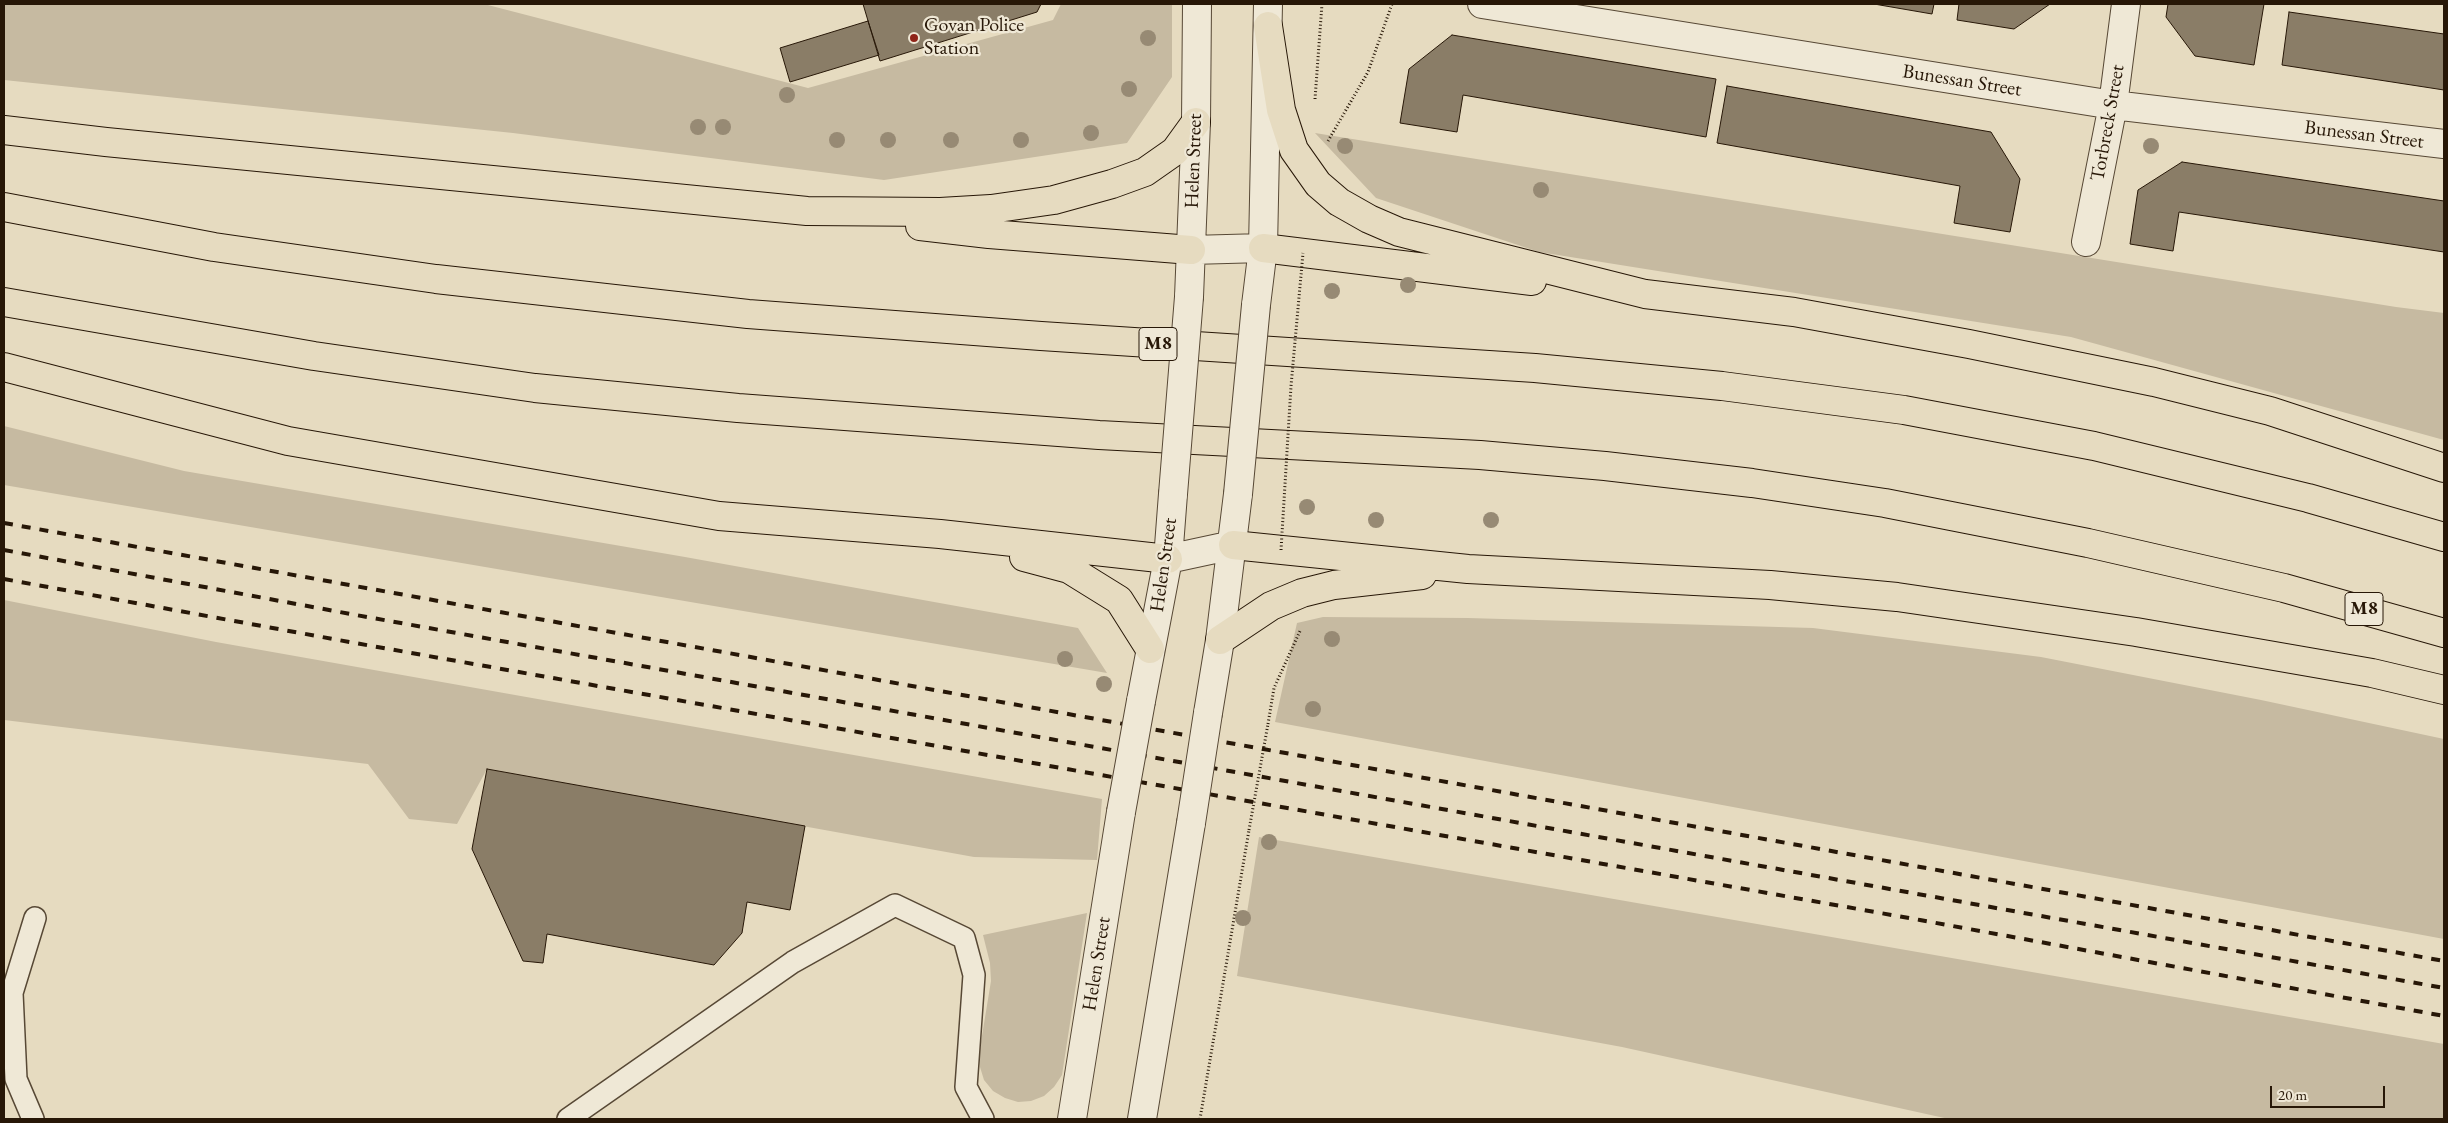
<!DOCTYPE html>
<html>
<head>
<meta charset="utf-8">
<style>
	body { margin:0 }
	#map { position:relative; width:2448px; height:1123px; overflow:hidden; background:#e6dbc0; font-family:"EB Garamond",serif }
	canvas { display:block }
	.frame { position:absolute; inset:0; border:5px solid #271707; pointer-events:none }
	.scale { position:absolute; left:2270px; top:1086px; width:115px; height:22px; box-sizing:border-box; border:2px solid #271707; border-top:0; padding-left:6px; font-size:15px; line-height:18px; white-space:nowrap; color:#271707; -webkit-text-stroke:4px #efe8d6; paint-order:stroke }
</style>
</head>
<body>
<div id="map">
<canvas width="2448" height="1123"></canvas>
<div class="frame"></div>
<div class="scale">20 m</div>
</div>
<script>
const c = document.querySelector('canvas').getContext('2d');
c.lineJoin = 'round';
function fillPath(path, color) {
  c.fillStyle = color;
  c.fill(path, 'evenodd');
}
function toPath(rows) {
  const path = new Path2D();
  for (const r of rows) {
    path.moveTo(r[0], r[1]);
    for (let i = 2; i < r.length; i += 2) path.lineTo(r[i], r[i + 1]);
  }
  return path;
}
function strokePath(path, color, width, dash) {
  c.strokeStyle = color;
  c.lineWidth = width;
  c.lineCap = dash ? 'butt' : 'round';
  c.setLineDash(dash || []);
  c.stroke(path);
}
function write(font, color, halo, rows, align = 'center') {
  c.font = font + ' "EB Garamond",serif';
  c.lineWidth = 4.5;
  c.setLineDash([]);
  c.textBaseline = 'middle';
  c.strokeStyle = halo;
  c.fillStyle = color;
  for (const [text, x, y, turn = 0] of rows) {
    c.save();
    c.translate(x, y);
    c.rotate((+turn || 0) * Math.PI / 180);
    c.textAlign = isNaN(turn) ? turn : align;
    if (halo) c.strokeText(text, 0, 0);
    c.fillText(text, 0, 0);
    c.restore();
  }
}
fillPath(toPath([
	[4,4,484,4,808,88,1053,20,1061,4,1172,4,1172,77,1127,143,884,180,513,133,4,80],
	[1315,133,2396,307,2444,313,2444,440,2071,337,1539,252,1376,198],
	[4,426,184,471,685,557,1078,628,1107,673,4,485],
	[4,600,216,642,1102,799,1097,860,974,857,487,769,457,824,409,819,368,764,4,720],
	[1323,617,1468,618,1813,628,2041,657,2261,700,2444,739,2444,939,1275,722,1297,623],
	[1259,837,2444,1044,2444,1119,1949,1119,1622,1047,1237,976],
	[1087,913,1062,1075,1054,1087,1044,1096,1031,1101,1018,1102,1005,1098,993,1091,984,1080,980,1067,979,1054,991,981,990,963,983,935]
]), '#c6baa1');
const building = toPath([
	[863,4,1041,4,1037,12,880,61,863,4],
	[1874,4,1934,4,1932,14,1874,4],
	[1959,4,2050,4,2014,29,1957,20,1959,4],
	[2168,4,2264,4,2254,65,2195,56,2166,17,2168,4],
	[2289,12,2444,34,2444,90,2282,65,2289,12],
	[868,21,879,55,790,82,780,48,868,21],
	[1452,35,1716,79,1706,137,1463,95,1457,132,1400,123,1409,69,1452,35],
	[1727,86,1991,132,2020,179,2010,232,1954,223,1960,186,1717,143,1727,86],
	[2182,162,2444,201,2444,252,2179,212,2173,251,2130,244,2138,190,2182,162],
	[487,769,805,826,790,910,747,902,742,933,714,965,547,934,543,963,523,961,472,849,487,769]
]);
fillPath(building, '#8a7d67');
strokePath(building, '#271707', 1);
const service = toPath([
	[33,1119,16,1079,12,993,35,918],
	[568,1119,793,962,895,905,964,938,974,975,966,1087,983,1119]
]);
const minor = toPath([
	[1482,4,2113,105,2444,144],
	[2086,242,2113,105,2126,4]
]);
const tertiary = toPath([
	[1191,250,1263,248],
	[1189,297,1196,122,1197,4],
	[1256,305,1263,248,1268,4],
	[1168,559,1233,545],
	[1141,701,1168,559,1173,494],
	[1208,713,1220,640,1238,494],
	[1072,1119,1121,812],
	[1142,1119,1191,823]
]);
const motorway = toPath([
	[1268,26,1281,110,1294,150,1318,184,1339,202,1369,219,1399,232,1645,294,1794,312,1969,344,2154,382,2270,411,2444,468],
	[4,130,106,142,807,211,940,212,991,209,1054,200,1112,184,1145,172,1175,151,1196,122],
	[4,207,214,247,436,279,748,314,1041,336,1535,368,1722,386,1904,410,2094,446,2308,498,2444,537],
	[920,226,989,234,1191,250],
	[1263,248,1532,281],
	[4,302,314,356,535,388,738,408,1099,435,1480,455,1605,466,1752,483,1885,503,2088,543,2284,588,2444,633],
	[4,367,288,441,719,516,940,534,1168,559],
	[1233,545,1468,569,1770,585,1897,597,2136,632,2372,673,2444,690],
	[1024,557,1069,569,1119,600,1150,649],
	[1220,640,1271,606,1302,593,1334,585,1422,575]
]);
strokePath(service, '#574835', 24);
strokePath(minor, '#574835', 30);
strokePath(tertiary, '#574835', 30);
strokePath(motorway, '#271707', 30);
strokePath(toPath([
	[1315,99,1322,4],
	[1328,141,1368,72,1392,4],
	[1268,724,1274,688,1300,631],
	[1200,1119,1249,830]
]), '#271707', 3, [1, 2.5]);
strokePath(service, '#efe8d6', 21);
strokePath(minor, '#efe8d6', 28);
strokePath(tertiary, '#efe8d6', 28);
strokePath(motorway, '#e6dbc0', 28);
strokePath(toPath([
	[4,523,2444,961],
	[4,550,356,615,2444,988],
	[4,579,355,643,1920,920,2444,1016]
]), '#271707', 4, [9, 9]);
const tertiaryBridge = toPath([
	[1173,494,1189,297],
	[1238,494,1256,305],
	[1121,812,1141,701],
	[1191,823,1208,713]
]);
strokePath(tertiaryBridge, '#574835', 30, []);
strokePath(toPath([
	[1281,550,1291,386,1303,253],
	[1249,830,1268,724]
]), '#271707', 3, [1, 2.5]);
strokePath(tertiaryBridge, '#efe8d6', 28);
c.fillStyle = '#978a74';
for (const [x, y] of [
	[1148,38],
	[1129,89],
	[787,95],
	[698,127],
	[723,127],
	[1091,133],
	[837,140],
	[888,140],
	[951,140],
	[1021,140],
	[1345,146],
	[2151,146],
	[1541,190],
	[1408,285],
	[1332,291],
	[1307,507],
	[1376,520],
	[1491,520],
	[1332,639],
	[1065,659],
	[1104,684],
	[1313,709],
	[1269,842],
	[1243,918]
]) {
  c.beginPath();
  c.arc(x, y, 8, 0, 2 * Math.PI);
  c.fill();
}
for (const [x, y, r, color] of [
	[914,38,5,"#8f2418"]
]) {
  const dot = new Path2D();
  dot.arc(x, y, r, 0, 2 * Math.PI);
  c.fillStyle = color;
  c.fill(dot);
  strokePath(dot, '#efe8d6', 2);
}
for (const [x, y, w] of [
	[1158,344,38],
	[2364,609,38]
]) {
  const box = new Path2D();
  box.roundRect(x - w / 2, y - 16.5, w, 33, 4);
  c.fillStyle = '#efe8d6';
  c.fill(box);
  strokePath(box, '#271707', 1);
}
write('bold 19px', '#271707', null, [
	["M8",1158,344],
	["M8",2364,609]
]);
write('20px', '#271707', '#efe8d6', [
	["Govan Police",924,26],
	["Station",924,49]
], 'left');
write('20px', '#271707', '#efe8d6', [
	["Bunessan Street",1962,81,9],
	["Torbreck Street",2108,123,-80],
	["Bunessan Street",2364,135,7],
	["Helen Street",1194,161,-88],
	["Helen Street",1164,565,-82],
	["Helen Street",1097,964,-81]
]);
</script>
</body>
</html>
